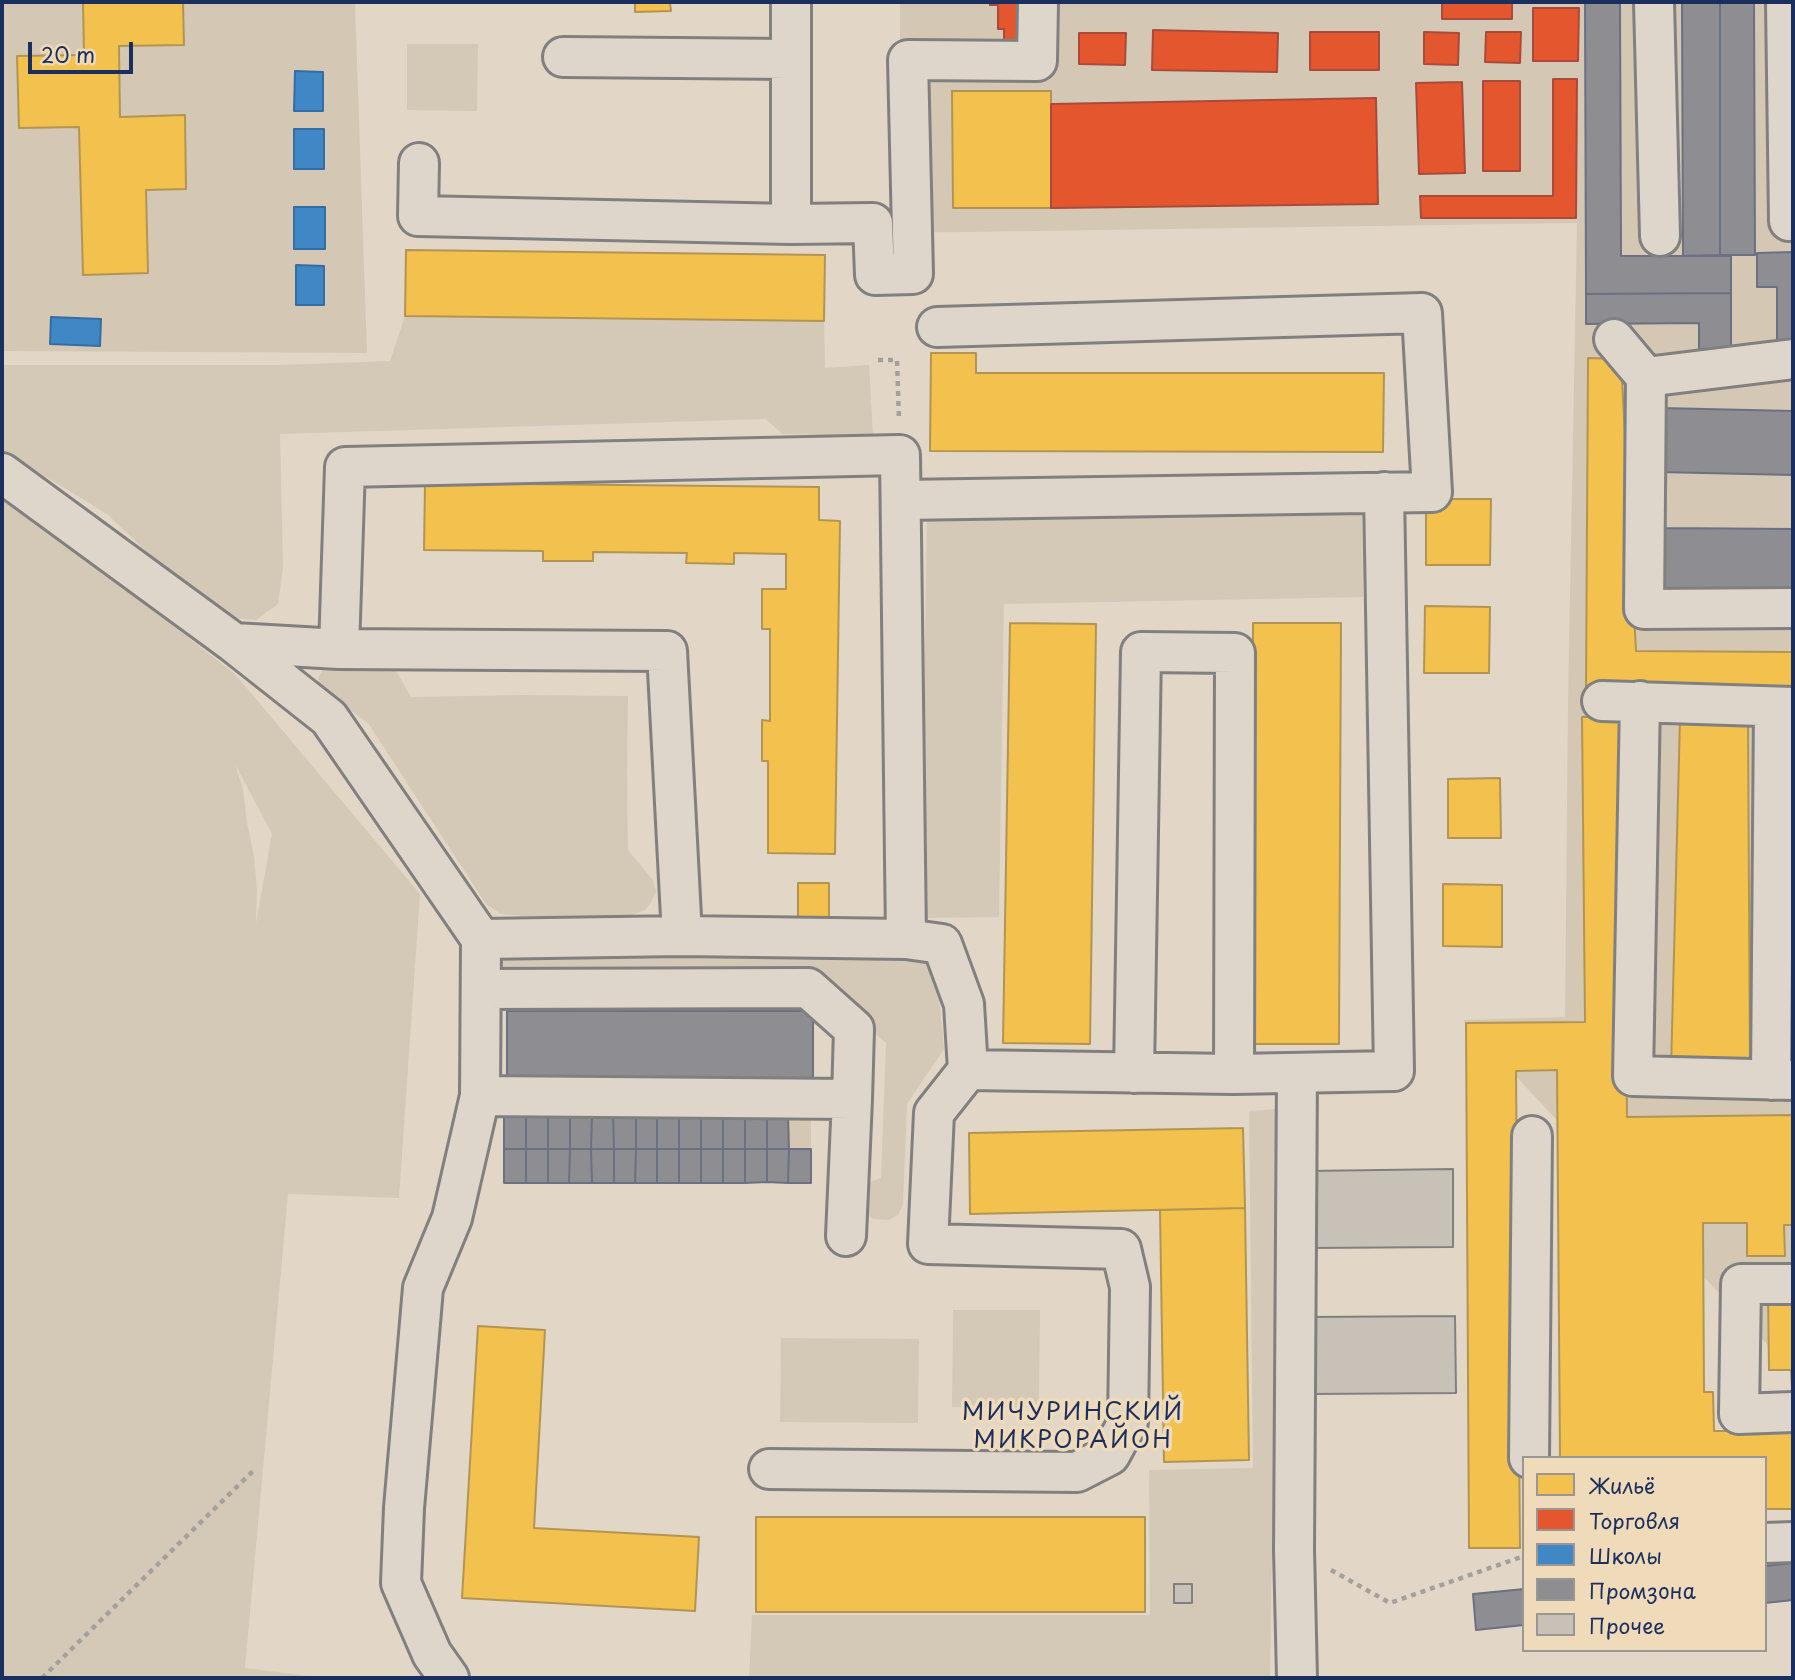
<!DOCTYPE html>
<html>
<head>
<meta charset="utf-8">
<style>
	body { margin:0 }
	#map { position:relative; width:1795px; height:1680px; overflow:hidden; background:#e2d7c6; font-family:"Playpen Sans",sans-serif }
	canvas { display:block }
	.frame { position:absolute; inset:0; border:4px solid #1b2f5e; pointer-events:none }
	.legend { position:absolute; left:1522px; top:1456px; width:245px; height:196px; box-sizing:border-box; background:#efdab9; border:2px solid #9a9695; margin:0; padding:9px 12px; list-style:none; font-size:21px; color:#1b2f5e }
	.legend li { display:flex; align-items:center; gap:14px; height:35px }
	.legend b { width:35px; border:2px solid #9a9695 }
	.scale { position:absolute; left:28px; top:42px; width:105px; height:32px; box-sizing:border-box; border:4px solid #1b2f5e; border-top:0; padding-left:9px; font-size:21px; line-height:24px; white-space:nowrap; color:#1b2f5e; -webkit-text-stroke:5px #efdab9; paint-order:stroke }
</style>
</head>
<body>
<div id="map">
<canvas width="1795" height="1680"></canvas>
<div class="frame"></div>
<ul class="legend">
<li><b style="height:19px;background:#f2c14e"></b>Жильё</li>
<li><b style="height:19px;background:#e4572e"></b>Торговля</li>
<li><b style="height:19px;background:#3f88c5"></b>Школы</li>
<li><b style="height:19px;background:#8d8d92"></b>Промзона</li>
<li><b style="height:19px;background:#c8c1b7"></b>Прочее</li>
</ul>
<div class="scale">20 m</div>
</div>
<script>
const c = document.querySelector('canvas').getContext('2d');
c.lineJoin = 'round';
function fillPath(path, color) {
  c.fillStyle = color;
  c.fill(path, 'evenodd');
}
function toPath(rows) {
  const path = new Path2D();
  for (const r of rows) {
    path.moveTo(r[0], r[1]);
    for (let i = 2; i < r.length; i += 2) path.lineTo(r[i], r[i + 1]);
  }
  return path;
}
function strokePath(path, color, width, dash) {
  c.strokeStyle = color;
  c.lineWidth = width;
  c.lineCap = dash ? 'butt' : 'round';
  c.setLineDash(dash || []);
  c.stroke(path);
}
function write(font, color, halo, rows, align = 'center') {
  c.font = font + ' "Playpen Sans",sans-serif';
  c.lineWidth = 7;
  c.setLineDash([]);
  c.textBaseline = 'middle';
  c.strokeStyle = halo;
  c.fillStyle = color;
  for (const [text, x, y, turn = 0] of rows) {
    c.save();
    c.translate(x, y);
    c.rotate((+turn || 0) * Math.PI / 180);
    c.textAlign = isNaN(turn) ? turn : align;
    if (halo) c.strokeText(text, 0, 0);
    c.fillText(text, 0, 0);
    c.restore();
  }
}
fillPath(toPath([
	[2,2,355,2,367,353,2,351],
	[900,2,1793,2,1793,1372,1463,1020,1565,1017,1568,700,1577,223,900,233],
	[788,1115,811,1115,811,1149,789,1149]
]), '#d4c8b5');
fillPath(toPath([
	[407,44,478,44,477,111,407,110],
	[405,316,824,321,825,368,869,365,873,436,782,434,766,419,280,434,283,567,278,604,256,620,214,616,107,514,2,450,2,365,279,365,390,361],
	[2,492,235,674,420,894,399,1198,288,1194,245,1668,324,1678,2,1678],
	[235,764,272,834,256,923,257,889,254,856,247,823,243,789],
	[927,511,1362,511,1363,597,1004,604,999,917,921,918],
	[331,663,394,667,411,697,523,695,628,696,627,777,628,850,653,880,656,892,651,902,645,910,629,916,521,916,501,914,486,904,368,723,320,688,318,678,323,669],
	[498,953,912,956,926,962,937,976,944,1049,907,1104,903,1205,898,1215,889,1220,873,1219,863,1209,862,1196,870,1182,881,1178,886,1043,813,980,499,979],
	[1279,1109,1270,1678,749,1678,752,1615,1150,1615,1149,1470,1253,1468,1249,1111],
	[953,1310,1040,1310,1039,1408,952,1407],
	[781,1338,919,1339,918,1423,780,1422]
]), '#d4c8b6');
const homes = toPath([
	[83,2,183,2,184,45,119,46,120,117,185,115,186,189,146,190,148,273,83,275,79,127,19,128,17,56,84,55,83,2],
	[635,2,703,2,670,3,671,11,635,12,635,2],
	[952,91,1051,91,1051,208,953,208,952,91],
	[406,250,825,255,824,321,405,316,406,250],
	[931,353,976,353,976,373,1384,373,1383,452,930,451,931,353],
	[1588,358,1621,359,1636,651,1793,652,1793,688,1586,687,1588,358],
	[425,483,819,487,819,520,840,521,835,854,768,853,768,761,762,761,762,720,770,721,770,629,762,629,762,589,786,589,786,554,734,553,734,564,686,563,687,553,593,552,593,561,543,561,543,551,424,550,425,483],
	[1426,499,1491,499,1490,565,1426,565,1426,499],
	[1425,606,1490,607,1489,673,1424,673,1425,606],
	[1010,623,1096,624,1090,1044,1003,1043,1010,623],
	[1253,623,1341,623,1339,1044,1251,1044,1253,623],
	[1624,716,1627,1117,1793,1115,1793,1225,1784,1225,1785,1256,1747,1256,1747,1223,1703,1223,1704,1392,1713,1392,1714,1431,1793,1431,1793,1509,1765,1509,1765,1458,1560,1458,1557,1070,1516,1071,1520,1548,1469,1548,1466,1023,1585,1022,1582,717,1624,716],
	[1680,718,1748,718,1750,1074,1671,1070,1680,718],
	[1500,778,1501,838,1448,838,1448,779,1500,778],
	[798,883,829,883,829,920,798,920,798,883],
	[1443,884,1502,885,1502,947,1443,946,1443,884],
	[1243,1128,1245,1208,970,1214,969,1133,1243,1128],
	[1245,1208,1249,1460,1164,1462,1160,1210,1245,1208],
	[1768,1295,1793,1295,1793,1387,1792,1387,1791,1370,1769,1370,1768,1295],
	[478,1326,545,1330,534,1528,699,1537,695,1611,462,1598,478,1326],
	[756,1517,1145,1517,1145,1612,756,1612,756,1517]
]);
fillPath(homes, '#f2c14e');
strokePath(homes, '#b29553', 2);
const shops = toPath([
	[990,2,1019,2,1019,44,1004,45,1004,29,998,29,998,5,990,5,990,2],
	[1442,2,1512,2,1512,19,1442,19,1442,2],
	[1533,8,1579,8,1578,61,1533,61,1533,8],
	[1153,30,1278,33,1277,72,1152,70,1153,30],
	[1310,32,1379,32,1379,70,1310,70,1310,32],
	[1424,32,1459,33,1458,65,1424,64,1424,32],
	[1486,32,1521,32,1520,63,1485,62,1486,32],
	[1079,33,1126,33,1125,65,1079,64,1079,33],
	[1553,79,1577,79,1576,218,1421,218,1420,196,1553,196,1553,79],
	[1483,81,1520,81,1520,171,1483,171,1483,81],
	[1462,82,1465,173,1419,174,1416,83,1462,82],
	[1376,98,1378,204,1051,208,1051,104,1376,98]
]);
fillPath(shops, '#e4572e');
strokePath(shops, '#a84b3c', 2);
const schools = toPath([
	[295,71,323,72,323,111,294,111,295,71],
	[294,129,324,129,324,169,294,169,294,129],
	[294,207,325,207,325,249,294,249,294,207],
	[296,265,324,266,324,305,296,305,296,265],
	[51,317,101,319,100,346,50,344,51,317]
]);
fillPath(schools, '#3f88c5');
strokePath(schools, '#346da6', 2);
const industry = toPath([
	[1585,2,1620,2,1621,256,1731,256,1731,293,1586,294,1585,2],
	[1682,2,1720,2,1720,255,1683,256,1682,2],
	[1720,2,1754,2,1755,255,1720,255,1720,2],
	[1793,252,1793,348,1777,349,1777,287,1757,287,1757,253,1793,252],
	[1731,293,1731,350,1699,350,1699,323,1586,324,1586,294,1731,293],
	[1661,408,1793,411,1793,475,1659,472,1661,408],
	[1662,528,1793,529,1793,594,1661,593,1662,528],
	[507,1011,813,1011,813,1079,507,1079,507,1011],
	[504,1115,526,1115,526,1149,504,1149,504,1115],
	[526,1115,548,1115,548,1149,526,1149,526,1115],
	[548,1115,570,1115,570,1149,548,1149,548,1115],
	[570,1115,592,1115,591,1149,570,1149,570,1115],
	[592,1115,613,1115,614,1149,591,1149,592,1115],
	[613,1115,636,1115,636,1149,614,1149,613,1115],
	[636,1115,657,1115,657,1149,636,1149,636,1115],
	[657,1115,679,1115,679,1149,657,1149,657,1115],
	[679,1115,701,1115,701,1149,679,1149,679,1115],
	[701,1115,723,1115,723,1149,701,1149,701,1115],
	[723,1115,745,1115,745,1149,723,1149,723,1115],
	[745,1115,767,1115,767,1149,745,1149,745,1115],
	[767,1115,788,1115,789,1149,767,1149,767,1115],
	[504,1149,526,1149,526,1183,504,1183,504,1149],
	[526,1149,548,1149,548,1183,526,1183,526,1149],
	[548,1149,570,1149,569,1183,548,1183,548,1149],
	[570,1149,591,1149,592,1183,569,1183,570,1149],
	[591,1149,614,1149,614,1183,592,1183,591,1149],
	[614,1149,636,1149,635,1183,614,1183,614,1149],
	[636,1149,657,1149,657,1183,635,1183,636,1149],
	[657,1149,679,1149,679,1183,657,1183,657,1149],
	[679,1149,701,1149,701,1183,679,1183,679,1149],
	[701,1149,723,1149,723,1183,701,1183,701,1149],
	[723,1149,745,1149,745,1183,723,1183,723,1149],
	[745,1149,767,1149,767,1182,745,1183,745,1149],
	[767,1149,789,1149,788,1183,767,1182,767,1149],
	[789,1149,811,1149,811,1183,788,1183,789,1149],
	[1793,1563,1793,1600,1765,1603,1765,1566,1793,1563],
	[1524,1589,1524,1625,1476,1630,1473,1594,1524,1589]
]);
fillPath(industry, '#8d8d92');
strokePath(industry, '#6b7182', 2);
const building = toPath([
	[1453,1169,1453,1247,1308,1248,1308,1171,1453,1169],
	[1455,1316,1456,1393,1310,1394,1309,1317,1455,1316],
	[1174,1584,1192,1584,1192,1603,1174,1603,1174,1584]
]);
fillPath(building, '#c8c1b7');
strokePath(building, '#818081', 2);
const minor = toPath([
	[1654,2,1660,236],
	[1786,2,1789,221],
	[563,57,791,59],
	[419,163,418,216,791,224,791,2],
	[791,224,873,223,875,275,913,274,908,60,1037,61,1038,2],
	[1614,339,1646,377,1644,609,1793,608],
	[1646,377,1793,359],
	[2,473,234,643,329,718,481,939,480,1096,452,1218,423,1288,404,1508,401,1583,432,1654,449,1678],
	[901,500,1432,492,1422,313,937,327],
	[234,643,339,649,667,651,682,936],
	[339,649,345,467,900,455,906,939],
	[1602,701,1793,707],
	[1640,701,1633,1076,1793,1080],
	[481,939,682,936,906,939,942,944,964,1004,968,1070,1234,1074,1394,1071,1384,492],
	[481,989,808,988,854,1029,852,1099],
	[1134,1073,1141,652,1235,653,1234,1074],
	[1771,1080,1774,707],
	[480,1096,852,1099,846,1236],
	[1790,1284,1741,1284,1739,1414,1793,1412],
	[1529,1458,1532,1136],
	[769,1469,1077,1472,1110,1455,1128,1422,1130,1287,1121,1249,928,1244,934,1113,968,1070],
	[1765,1543,1793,1542],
	[1297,1678,1294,1550,1297,1073]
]);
strokePath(minor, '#818081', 44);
strokePath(toPath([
	[878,360,897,360,899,419],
	[1331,1570,1390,1603,1524,1556],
	[42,1678,253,1471]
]), '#a3a19e', 4.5, [5, 5]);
strokePath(minor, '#ded6ca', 38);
c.letterSpacing = '2px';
write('24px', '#1b2f5e', '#efdab9', [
	["МИЧУРИНСКИЙ",1073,1413],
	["МИКРОРАЙОН",1073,1441]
]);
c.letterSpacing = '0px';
</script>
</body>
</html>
